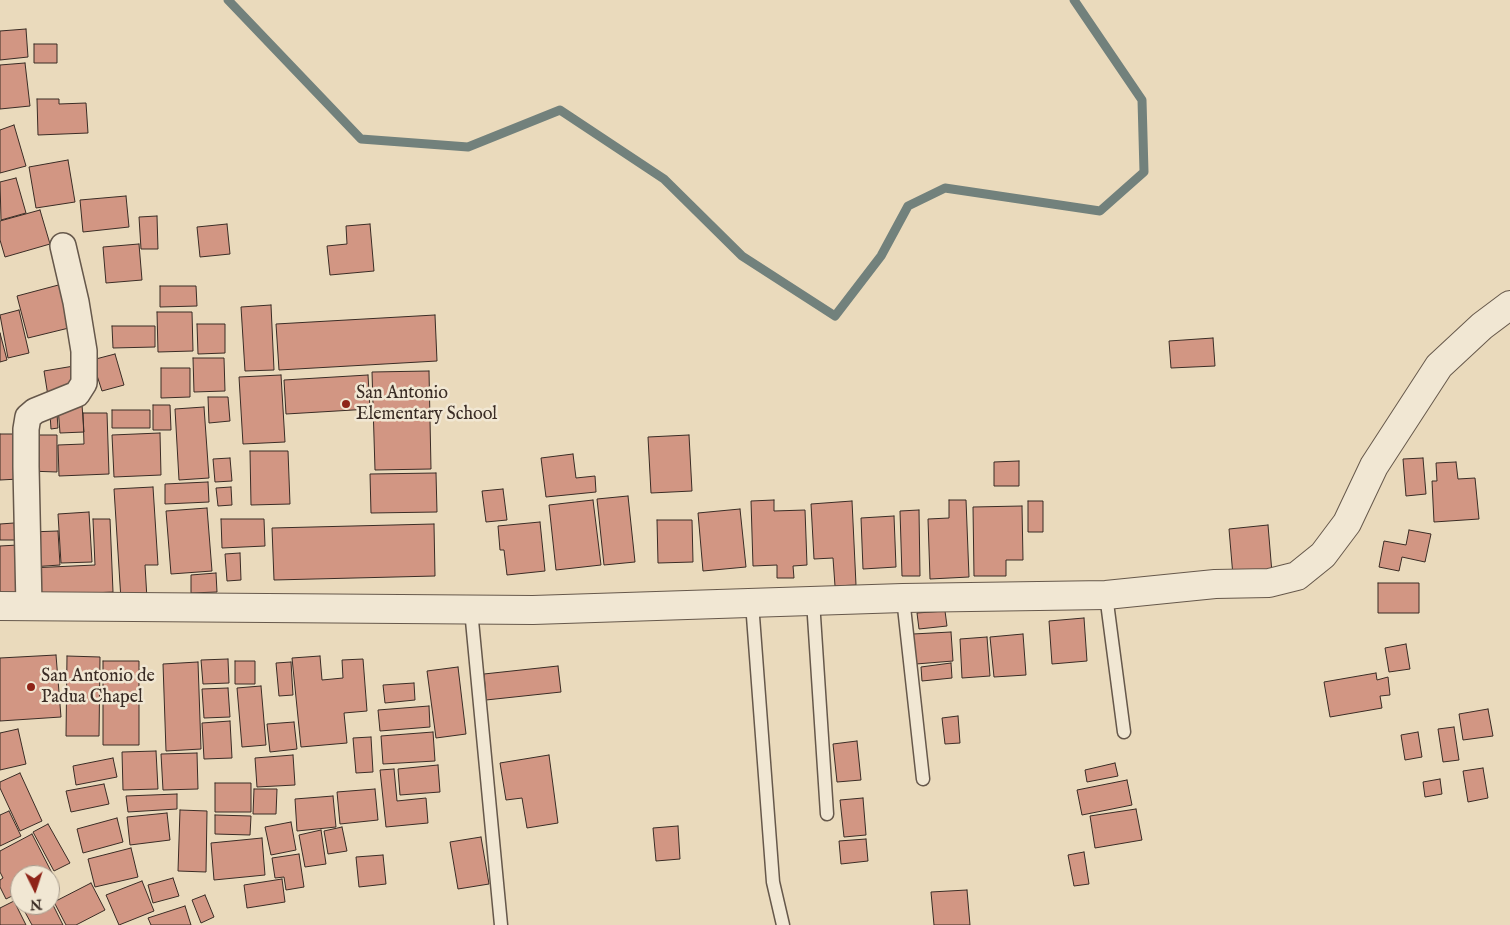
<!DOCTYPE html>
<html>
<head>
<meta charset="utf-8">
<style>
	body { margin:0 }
	#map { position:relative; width:1510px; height:925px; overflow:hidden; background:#eadabc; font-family:"IM FELL English",serif }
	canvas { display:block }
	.north { position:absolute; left:10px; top:865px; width:50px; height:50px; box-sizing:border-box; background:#f1e7d3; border:1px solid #a89c8d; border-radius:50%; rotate:176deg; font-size:14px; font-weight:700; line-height:20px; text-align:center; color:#3a2c25 }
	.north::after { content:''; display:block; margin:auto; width:18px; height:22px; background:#8f2418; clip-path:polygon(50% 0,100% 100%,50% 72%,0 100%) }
</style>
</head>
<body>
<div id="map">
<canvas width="1510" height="925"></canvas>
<div class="north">N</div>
</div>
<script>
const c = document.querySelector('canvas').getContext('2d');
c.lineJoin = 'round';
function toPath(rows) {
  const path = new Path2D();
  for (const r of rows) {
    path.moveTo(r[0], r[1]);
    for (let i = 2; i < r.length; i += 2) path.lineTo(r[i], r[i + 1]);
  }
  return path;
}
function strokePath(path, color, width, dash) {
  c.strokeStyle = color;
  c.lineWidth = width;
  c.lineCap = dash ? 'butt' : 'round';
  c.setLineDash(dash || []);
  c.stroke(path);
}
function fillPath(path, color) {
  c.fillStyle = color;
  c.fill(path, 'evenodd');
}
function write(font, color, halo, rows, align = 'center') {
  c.font = font + ' "IM FELL English",serif';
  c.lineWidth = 5;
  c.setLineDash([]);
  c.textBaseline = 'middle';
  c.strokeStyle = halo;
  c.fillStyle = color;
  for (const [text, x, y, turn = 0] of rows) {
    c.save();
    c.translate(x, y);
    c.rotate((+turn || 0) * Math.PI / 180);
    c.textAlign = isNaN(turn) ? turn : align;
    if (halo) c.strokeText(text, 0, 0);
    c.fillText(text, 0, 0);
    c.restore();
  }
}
strokePath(toPath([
	[228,0,361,139,468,147,560,110,664,179,742,256,835,316,881,256,908,206,945,188,1100,211,1144,172,1142,100,1074,0]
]), '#72817c', 9);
const building = toPath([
	[26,29,28,57,0,60,0,31,26,29],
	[34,44,57,44,57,63,34,63,34,44],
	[25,63,30,106,0,109,0,65,25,63],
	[37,99,59,99,59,104,86,103,88,133,38,135,37,99],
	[14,125,26,166,0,173,0,130,14,125],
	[68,160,75,202,36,208,29,167,68,160],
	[16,178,26,213,1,220,0,182,16,178],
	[126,196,129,227,83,232,80,200,126,196],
	[40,210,50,244,5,257,0,240,0,221,40,210],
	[157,216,158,249,141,249,139,217,157,216],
	[227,224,230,254,200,257,197,227,227,224],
	[370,224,374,271,330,275,327,246,347,244,346,226,370,224],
	[139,244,142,280,106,283,103,247,139,244],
	[66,283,77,326,28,338,17,296,66,283],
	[160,286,196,286,197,306,160,307,160,286],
	[271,305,274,370,245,371,241,307,271,305],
	[19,310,29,353,8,358,0,315,19,310],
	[157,312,192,312,193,351,158,352,157,312],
	[435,315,437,361,279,370,276,324,435,315],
	[197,324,225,324,225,353,198,354,197,324],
	[112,326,155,326,155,347,113,348,112,326],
	[0,333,7,360,0,362,0,333],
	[1213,338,1215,366,1171,368,1169,341,1213,338],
	[115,354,124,385,102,391,92,360,115,354],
	[193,358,224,358,225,391,194,392,193,358],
	[74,366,78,391,48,396,44,371,74,366],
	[161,368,190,368,190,397,161,398,161,368],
	[429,371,431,469,375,470,372,372,429,371],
	[281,375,285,442,243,444,239,377,281,375],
	[368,375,370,409,286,414,284,380,368,375],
	[208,397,228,397,230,421,209,423,208,397],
	[82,405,84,432,60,433,58,407,82,405],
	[153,405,170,405,171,430,153,430,153,405],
	[204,407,209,478,179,480,175,409,204,407],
	[112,410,150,410,150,428,112,428,112,410],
	[83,413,107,413,109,474,59,476,58,445,84,444,83,413],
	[50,414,57,414,58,428,51,429,50,414],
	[160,433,161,475,114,477,112,435,160,433],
	[0,434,17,434,19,479,0,480,0,434],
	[29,435,57,435,57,472,28,471,29,435],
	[689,435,692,491,651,493,648,437,689,435],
	[250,451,288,451,290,504,251,505,250,451],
	[573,454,576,478,595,476,596,492,546,497,541,458,573,454],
	[230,458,232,481,215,482,213,459,230,458],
	[1423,458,1426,494,1406,496,1403,459,1423,458],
	[1019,461,1019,486,994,486,994,462,1019,461],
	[1456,462,1458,479,1475,478,1479,519,1434,522,1432,481,1437,481,1436,463,1456,462],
	[436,473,437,512,371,513,370,474,436,473],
	[208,482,209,502,165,504,165,484,208,482],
	[153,487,158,565,145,565,147,599,121,600,114,489,153,487],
	[231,487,232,505,218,506,216,488,231,487],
	[503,489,507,520,486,522,482,491,503,489],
	[628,496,635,562,604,565,597,499,628,496],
	[593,500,601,565,556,570,549,505,593,500],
	[774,500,774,511,805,510,807,565,793,566,794,578,777,578,777,565,753,566,751,501,774,500],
	[949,500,966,500,969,577,930,579,928,519,949,518,949,500],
	[852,501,856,585,835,586,833,558,814,559,811,504,852,501],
	[1028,501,1043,501,1043,532,1028,532,1028,501],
	[1022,506,1023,560,1006,560,1006,576,974,576,973,507,1022,506],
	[207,508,212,571,171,574,166,511,207,508],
	[740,509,746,567,703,571,698,513,740,509],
	[919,510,920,576,902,576,900,511,919,510],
	[89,512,92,562,61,563,58,514,89,512],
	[894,516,896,567,863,569,861,518,894,516],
	[93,519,110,519,113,592,32,596,30,568,95,565,93,519],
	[221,519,264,519,265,546,222,548,221,519],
	[657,520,692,520,693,562,658,563,657,520],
	[540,522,545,571,507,575,504,550,500,550,498,526,540,522],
	[14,523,15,540,0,540,0,524,14,523],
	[434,524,435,576,274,580,272,528,434,524],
	[1268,525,1272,573,1233,576,1229,529,1268,525],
	[1409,530,1431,534,1425,562,1402,557,1399,571,1379,567,1384,541,1406,545,1409,530],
	[58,531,60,565,31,567,29,532,58,531],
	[18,545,21,593,0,595,0,546,18,545],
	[240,553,241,580,227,581,225,554,240,553],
	[216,573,217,592,191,593,191,575,216,573],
	[1378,583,1419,583,1419,613,1378,613,1378,583],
	[945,611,947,626,919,629,917,613,945,611],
	[1084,618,1087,661,1052,664,1049,621,1084,618],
	[951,632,953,661,916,664,913,634,951,632],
	[1023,634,1026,675,994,677,990,637,1023,634],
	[987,637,990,676,962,678,960,639,987,637],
	[1406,644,1410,669,1389,672,1385,648,1406,644],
	[56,655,61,717,0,721,0,658,56,655],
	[67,656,100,657,99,736,66,736,67,656],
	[320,656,322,680,343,678,342,660,363,659,367,711,344,713,347,743,301,747,292,658,320,656],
	[228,659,229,683,203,684,201,660,228,659],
	[103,661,139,661,139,745,103,745,103,661],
	[235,661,255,661,255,684,235,684,235,661],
	[198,662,201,749,166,751,163,664,198,662],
	[291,662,293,695,279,696,276,663,291,662],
	[951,663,952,678,922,681,921,667,951,663],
	[558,666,561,692,486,700,484,674,558,666],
	[458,667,466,734,436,738,427,671,458,667],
	[1376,673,1377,680,1388,677,1390,695,1380,696,1382,708,1330,717,1324,682,1376,673],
	[414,683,415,700,385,703,383,685,414,683],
	[261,686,266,745,242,747,237,688,261,686],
	[228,688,230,717,204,718,202,689,228,688],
	[429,706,430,727,380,731,378,710,429,706],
	[1488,709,1493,736,1463,740,1459,714,1488,709],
	[958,716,960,743,945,744,942,718,958,716],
	[230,721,232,758,204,759,202,723,230,721],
	[294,722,297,749,270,752,267,724,294,722],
	[1454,727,1459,760,1443,762,1438,729,1454,727],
	[18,729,26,764,0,770,0,733,18,729],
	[433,732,435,761,383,764,381,736,433,732],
	[1418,732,1422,757,1405,760,1401,735,1418,732],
	[371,737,373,772,356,773,353,738,371,737],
	[857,741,861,780,837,782,833,744,857,741],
	[156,751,158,789,123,790,122,752,156,751],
	[197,753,198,789,163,790,161,754,197,753],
	[293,755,295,785,257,787,255,758,293,755],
	[549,755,558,823,527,828,522,798,506,800,500,763,549,755],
	[113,758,117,777,76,785,73,766,113,758],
	[1115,763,1118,776,1087,782,1085,770,1115,763],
	[438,765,440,792,400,795,398,769,438,765],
	[1483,768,1488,798,1468,802,1463,771,1483,768],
	[394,769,397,801,426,798,428,823,386,827,380,770,394,769],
	[20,773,42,821,20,831,0,788,0,782,20,773],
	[1440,779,1442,794,1425,797,1423,782,1440,779],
	[1127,780,1132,805,1082,815,1077,790,1127,780],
	[215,783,251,783,251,812,215,812,215,783],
	[104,784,109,804,71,812,66,791,104,784],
	[254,789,277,789,276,814,253,814,254,789],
	[375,789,378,820,340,824,337,792,375,789],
	[177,794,177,809,128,812,126,796,177,794],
	[333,796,336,827,297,831,295,799,333,796],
	[863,798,866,835,844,837,840,800,863,798],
	[1136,809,1142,840,1095,848,1090,816,1136,809],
	[180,810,207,811,206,872,178,871,180,810],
	[9,811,21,836,0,846,0,815,9,811],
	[167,813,170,840,130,845,127,817,167,813],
	[215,815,251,816,250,835,215,834,215,815],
	[117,818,123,842,83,853,77,829,117,818],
	[291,822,296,850,271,855,265,827,291,822],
	[48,824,70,863,54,871,33,832,48,824],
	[678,826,680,859,656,861,653,828,678,826],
	[342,827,347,851,328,854,324,831,342,827],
	[321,830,326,864,305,867,299,835,321,830],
	[32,834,53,875,50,877,50,875,20,875,20,892,6,899,0,887,0,880,3,878,0,872,0,851,32,834],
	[481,837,489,884,458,889,450,842,481,837],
	[262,838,265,875,214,880,211,843,262,838],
	[866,839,868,861,841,864,839,841,866,839],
	[131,848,138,877,95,887,88,859,131,848],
	[1084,852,1089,884,1074,886,1068,855,1084,852],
	[299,854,304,887,286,890,284,877,275,878,272,858,299,854],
	[383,855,386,884,359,887,356,857,383,855],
	[173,878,179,896,153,903,148,885,173,878],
	[282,879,285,902,247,908,244,885,282,879],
	[142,881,154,911,119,925,106,895,142,881],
	[91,883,105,910,76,925,66,925,54,902,91,883],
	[967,890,970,925,934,925,931,892,967,890],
	[205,895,214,917,201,923,192,900,205,895],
	[50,899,63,925,32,925,25,912,39,905,50,905,50,899],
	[14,901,26,925,0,925,0,908,14,901],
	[185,906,191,925,151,925,148,918,185,906]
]);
fillPath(building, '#d29683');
strokePath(building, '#3a2c25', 1);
const service = toPath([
	[1106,595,1124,732],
	[903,598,923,779],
	[813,601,827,814],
	[752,603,773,882,783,925],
	[471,610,501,925]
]);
const minor = toPath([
	[29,606,26,467,26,429,28,417,35,411,77,394,84,383,84,351,76,302,63,246]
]);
const tertiary = toPath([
	[0,606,533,610,903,598,1106,595,1215,584,1269,583,1297,576,1323,555,1347,523,1374,466,1439,366,1482,326,1510,305]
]);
strokePath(service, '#66584b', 15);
strokePath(minor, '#66584b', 28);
strokePath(tertiary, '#66584b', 30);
strokePath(service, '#f1e7d3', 12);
strokePath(minor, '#f1e7d3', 25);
strokePath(tertiary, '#f1e7d3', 28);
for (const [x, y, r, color] of [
	[346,404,5,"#8f2418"],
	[31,687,5,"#8f2418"]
]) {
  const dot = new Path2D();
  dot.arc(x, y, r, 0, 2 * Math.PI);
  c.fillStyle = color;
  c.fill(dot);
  strokePath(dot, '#f1e7d3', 2);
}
write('18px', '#3a2c25', '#f1e7d3', [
	["San Antonio",356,394],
	["Elementary School",356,415],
	["San Antonio de",41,677],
	["Padua Chapel",41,698]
], 'left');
</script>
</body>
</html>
